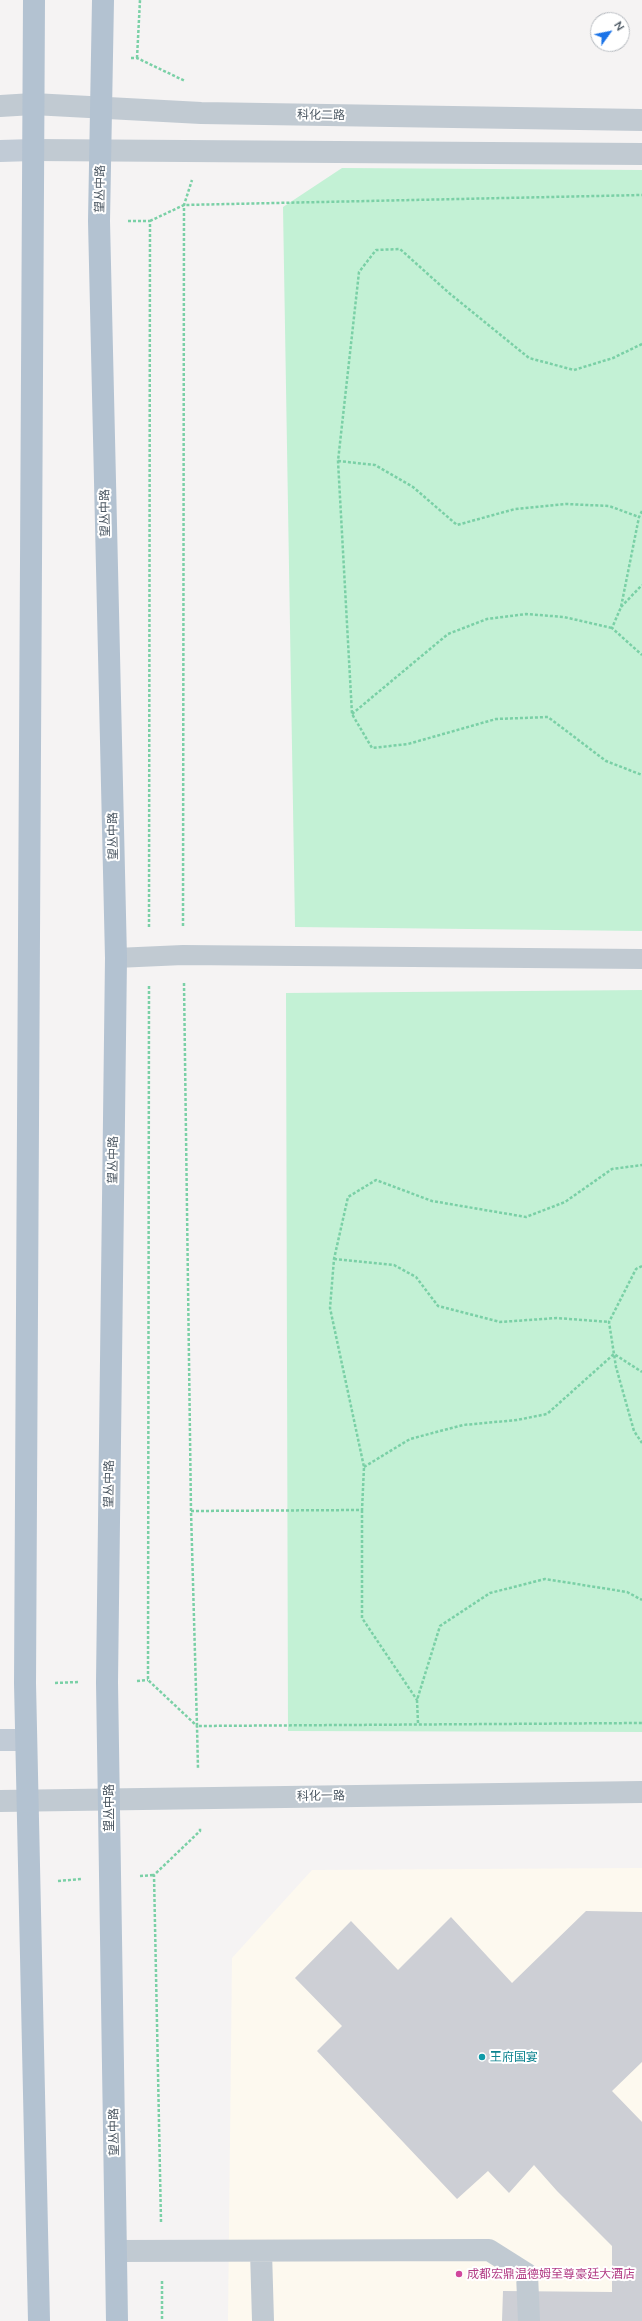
<!DOCTYPE html>
<html>
<head>
<meta charset="utf-8">
<style>
	body { margin:0 }
	#map { position:relative; width:642px; height:2321px; overflow:hidden; background:#f5f3f3; font-family:Lato,sans-serif }
	canvas { display:block }
	.north { position:absolute; left:590px; top:12px; width:40px; height:40px; box-sizing:border-box; background:#fff; border:1px solid #b7bbc0; border-radius:50%; rotate:57deg; font-size:11px; font-weight:700; line-height:16px; text-align:center; color:#4a5661 }
	.north::after { content:''; display:block; margin:auto; width:14px; height:18px; background:#1a73e8; clip-path:polygon(50% 0,100% 100%,50% 72%,0 100%) }
</style>
</head>
<body>
<div id="map">
<canvas width="642" height="2321"></canvas>
<div class="north">N</div>
</div>
<script>
const c = document.querySelector('canvas').getContext('2d');
c.lineJoin = 'round';
function fillPath(path, color) {
  c.fillStyle = color;
  c.fill(path, 'evenodd');
}
function toPath(rows) {
  const path = new Path2D();
  for (const r of rows) {
    path.moveTo(r[0], r[1]);
    for (let i = 2; i < r.length; i += 2) path.lineTo(r[i], r[i + 1]);
  }
  return path;
}
function strokePath(path, color, width, dash) {
  c.strokeStyle = color;
  c.lineWidth = width;
  c.lineCap = dash ? 'butt' : 'round';
  c.setLineDash(dash || []);
  c.stroke(path);
}
function write(font, color, halo, rows, align = 'center') {
  c.font = font + ' Lato,"Noto Sans SC",sans-serif';
  c.lineWidth = 4;
  c.setLineDash([]);
  c.textBaseline = 'middle';
  c.strokeStyle = halo;
  c.fillStyle = color;
  for (const [text, x, y, turn = 0] of rows) {
    c.save();
    c.translate(x, y);
    c.rotate((+turn || 0) * Math.PI / 180);
    c.textAlign = isNaN(turn) ? turn : align;
    if (halo) c.strokeText(text, 0, 0);
    c.fillText(text, 0, 0);
    c.restore();
  }
}
fillPath(toPath([
	[642,1868,642,2321,228,2321,232,1958,312,1870]
]), '#fdf9ef');
fillPath(toPath([
	[342,168,642,170,642,931,295,927,283,207],
	[642,990,642,1732,288,1731,286,993]
]), '#c3f1d5');
fillPath(toPath([
	[586,1911,642,1912,642,2062,612,2091,642,2122,642,2321,502,2321,503,2291,612,2292,612,2246,557,2191,534,2165,509,2193,488,2171,457,2199,317,2051,342,2026,295,1978,351,1921,398,1970,451,1917,512,1983]
]), '#cdcfd5');
strokePath(toPath([
	[131,58,137,58,185,81],
	[137,58,140,0],
	[128,221,150,221,149,929],
	[150,221,184,205,642,195],
	[642,344,613,358,574,370,529,358,449,293,400,249,376,250,359,272,338,461,352,714,372,748,408,744,496,719,548,717,606,761,642,775],
	[338,461,375,465,413,487,457,525,515,509,566,504,609,506,639,517],
	[642,511,639,517,621,607,612,628,642,655],
	[621,607,642,585],
	[352,714,448,634,487,619,526,614,564,617,612,628],
	[183,926,184,205,192,180],
	[184,983,191,1511,197,1726,642,1723],
	[149,986,148,1680,197,1726,198,1769],
	[334,1259,394,1265,416,1277,438,1306,500,1322,557,1318,609,1322],
	[642,1266,636,1269,609,1322,616,1367,634,1431,642,1443],
	[364,1467,410,1439,463,1425,517,1420,547,1414,614,1354,642,1372],
	[362,1510,362,1618,417,1700],
	[191,1511,362,1510,364,1467,330,1308,334,1259,348,1197,376,1180,432,1201,526,1217,565,1202,612,1169,642,1165],
	[137,1681,148,1680],
	[55,1683,78,1682],
	[418,1723,417,1700,440,1626,490,1593,545,1579,627,1592,642,1600],
	[140,1876,154,1875],
	[58,1881,81,1879],
	[161,2222,154,1875,200,1831,200,1828],
	[162,2281,162,2321]
]), '#7ad0a6', 2.5, [3, 2]);
strokePath(toPath([
	[116,958,183,955,642,959]
]), '#c1cad2', 20);
strokePath(toPath([
	[116,2251,489,2250,527,2274,529,2321],
	[261,2251,263,2321]
]), '#c1cad2', 22);
strokePath(toPath([
	[0,106,33,104,201,113,642,120],
	[33,150,642,154],
	[0,1801,642,1792]
]), '#c1cad2', 22);
strokePath(toPath([
	[0,151,33,150],
	[0,1740,26,1740]
]), '#c1cbd6', 22);
strokePath(toPath([
	[34,0,25,1683,39,2321],
	[103,0,99,221,116,958,107,1682,117,2321]
]), '#b3c2d1', 22);
for (const [x, y, r, color] of [
	[482,2057,4,"#0f9aa8"],
	[459,2274,4,"#d1479c"]
]) {
  const dot = new Path2D();
  dot.arc(x, y, r, 0, 2 * Math.PI);
  c.fillStyle = color;
  c.fill(dot);
  strokePath(dot, '#fff', 1.5);
}
write('12px', '#4a5661', '#fff', [
	["科化二路",321,115,1],
	["望丛中路",100,189,-89],
	["望丛中路",105,513,-91],
	["望丛中路",113,836,-91],
	["望丛中路",113,1160,-89],
	["望丛中路",109,1484,-89],
	["科化一路",321,1796,-1],
	["望丛中路",109,1808,-90],
	["望丛中路",114,2132,-91]
]);
write('12px', '#0d838f', '#fff', [
	["王府国宴",490,2057]
], 'left');
write('12px', '#b23c85', '#fff', [
	["成都宏鼎温德姆至尊豪廷大酒店",467,2274]
], 'left');
</script>
</body>
</html>
